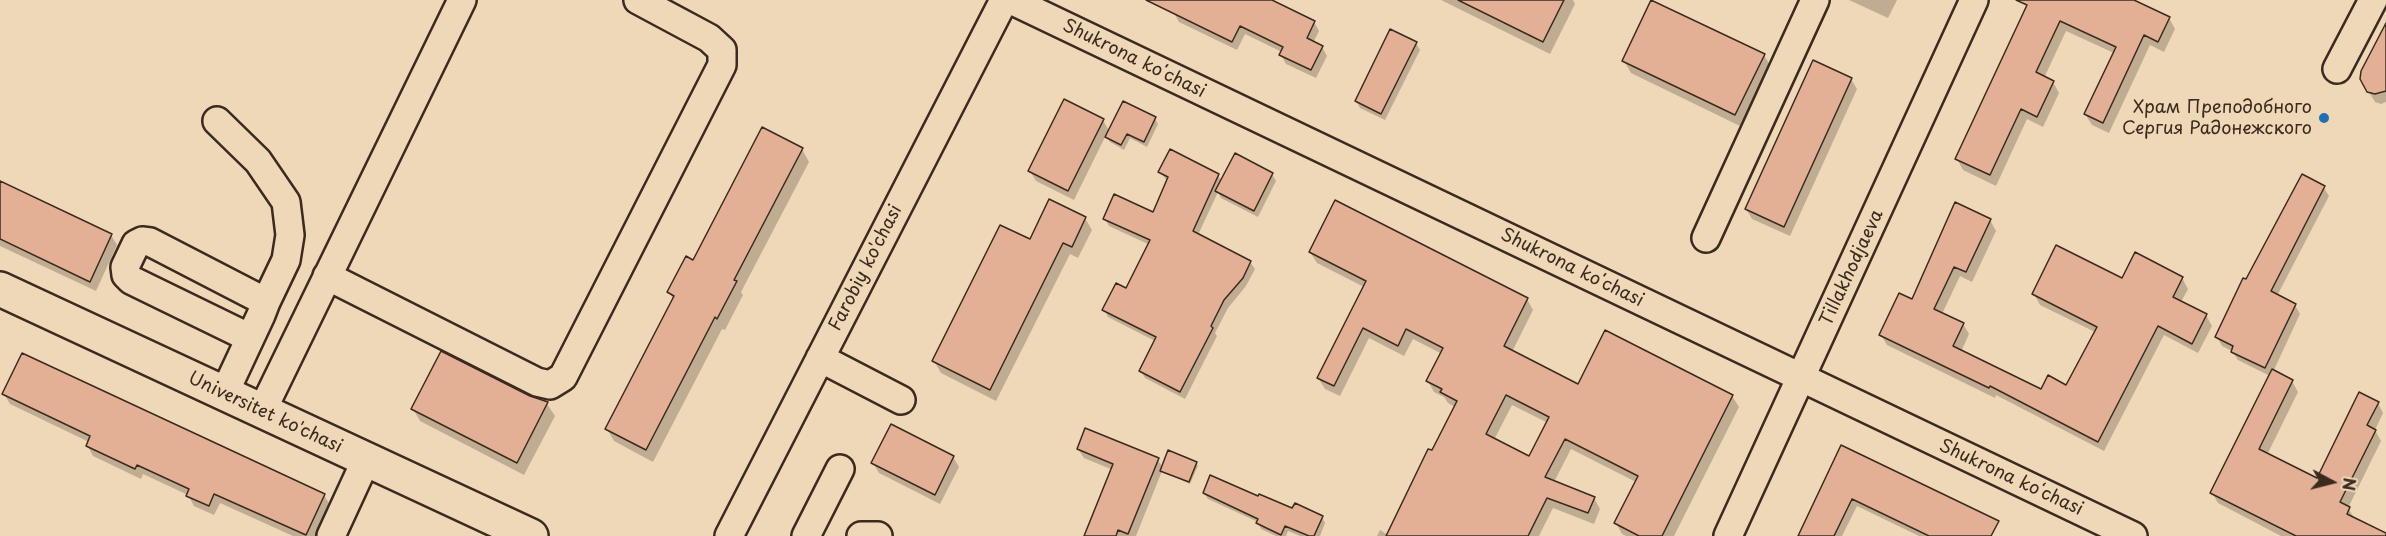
<!DOCTYPE html>
<html>
<head>
<meta charset="utf-8">
<style>
	body { margin:0 }
	#map { position:relative; width:2386px; height:536px; overflow:hidden; background:#efd8b7; font-family:"Playpen Sans",sans-serif }
	canvas { display:block }
	.north { position:absolute; left:2302px; top:452px; width:60px; height:60px; -webkit-text-stroke:4px #efd8b7; paint-order:stroke; rotate:97deg; font-size:16px; font-weight:700; line-height:24px; text-align:center; color:#3b2a1e }
	.north::after { content:''; display:block; margin:auto; width:21px; height:27px; background:#3b2a1e; clip-path:polygon(50% 0,100% 100%,50% 72%,0 100%) }
</style>
</head>
<body>
<div id="map">
<canvas width="2386" height="536"></canvas>
<div class="north">N</div>
</div>
<script>
const c = document.querySelector('canvas').getContext('2d');
c.lineJoin = 'round';
function fillPath(path, color) {
  c.fillStyle = color;
  c.fill(path, 'evenodd');
}
function toPath(rows) {
  const path = new Path2D();
  for (const r of rows) {
    path.moveTo(r[0], r[1]);
    for (let i = 2; i < r.length; i += 2) path.lineTo(r[i], r[i + 1]);
  }
  return path;
}
function strokePath(path, color, width, dash) {
  c.strokeStyle = color;
  c.lineWidth = width;
  c.lineCap = dash ? 'butt' : 'round';
  c.setLineDash(dash || []);
  c.stroke(path);
}
function write(font, color, halo, rows, align = 'center') {
  c.font = font + ' "Playpen Sans",sans-serif';
  c.lineWidth = 4.5;
  c.setLineDash([]);
  c.textBaseline = 'middle';
  c.strokeStyle = halo;
  c.fillStyle = color;
  for (const [text, x, y, turn = 0] of rows) {
    c.save();
    c.translate(x, y);
    c.rotate((+turn || 0) * Math.PI / 180);
    c.textAlign = isNaN(turn) ? turn : align;
    if (halo) c.strokeText(text, 0, 0);
    c.fillText(text, 0, 0);
    c.restore();
  }
}
fillPath(toPath([
	[1180,0,1268,0,1314,22,1319,31,1313,43,1322,47,1327,56,1316,78,1286,64,1281,55,1282,52,1245,34,1237,50,1179,22,1174,13],
	[1441,0,1573,0,1575,4,1550,54],
	[1849,0,1897,0,1888,18],
	[2031,0,2130,0,2169,18,2175,29,2164,52,2150,45,2109,133,2092,125,2085,114,2114,53,2066,31,2044,78,2053,82,2059,93,2043,127,2027,119,1996,186,1963,170,1957,159],
	[2386,26,2386,102,2381,104,2375,102,2361,79],
	[1416,43,1420,50,1385,120,1360,108,1356,101],
	[1764,55,1771,67,1742,127,1631,73,1624,61],
	[1851,79,1857,89,1790,236,1752,219,1746,209],
	[1155,119,1158,124,1147,147,1130,138,1124,150,1110,142,1106,135,1074,200,1036,181,1030,171,1103,120,1109,131],
	[802,149,809,162,741,292,743,295,725,330,722,329,653,462,614,441,607,429,674,300,669,292,694,262],
	[1160,172,1218,175,1222,182,1272,174,1276,181,1258,217,1221,198,1218,192,1198,235,1250,262,1255,269,1246,286,1228,308,1215,333,1217,336,1185,399,1145,378,1141,371,1155,341,1108,317,1104,309,1126,290,1150,245,1109,226,1105,219,1154,214,1168,182],
	[0,183,111,235,117,245,96,291,0,246],
	[2324,188,2329,196,2277,296,2295,305,2300,314,2273,372,2292,381,2298,392,2267,455,2317,480,2378,403,2383,413,2375,430,2381,441,2348,508,2355,519,2386,536,2281,536,2218,503,2212,493,2270,376,2238,360,2232,351,2222,346,2217,337,2247,281],
	[1085,218,1092,230,1078,258,1070,254,996,401,941,373,934,361,1031,242],
	[1990,220,1996,231,1972,282,1960,276,1942,314,1963,324,1969,334,1961,352,2041,391,2067,387,2095,332,2040,305,2034,294,2122,280,2182,278,2188,289,2181,302,2206,315,2212,326,2198,353,2164,335,2104,451,1996,395,1995,398,1887,345,1881,335],
	[1310,252,1527,299,1533,310,1512,352,1579,386,1606,332,1732,396,1739,407,1674,536,1626,536,1622,534,1616,523,1636,482,1571,449,1554,482,1594,498,1600,509,1594,524,1553,508,1539,536,1377,536,1380,530,1388,535,1455,407,1448,403,1444,397,1434,392,1428,381,1442,354,1413,339,1404,356,1369,338,1340,396,1325,389,1318,378,1364,287,1317,263],
	[1512,405,1548,423,1529,458,1494,440],
	[4,394,324,495,330,505,316,536,293,536,220,503,214,515,194,506,188,495,143,474,141,479,93,456,87,445,89,442,10,404],
	[529,397,547,404,555,416,524,475,420,421,413,409],
	[1842,447,1967,536,1919,536,1857,506,1842,536,1799,536],
	[1078,449,1158,460,1163,468,1196,463,1198,466,1190,484,1162,471,1136,536,1086,536,1113,470,1084,458],
	[953,457,959,467,940,504,879,473,873,463],
	[1204,493,1322,517,1325,523,1320,536,1300,536,1288,531,1286,536,1276,536,1261,529,1258,522,1208,499]
]), '#0003');
const building = toPath([
	[1146,0,1272,0,1315,21,1307,38,1323,46,1311,70,1279,55,1283,47,1240,26,1232,42,1146,0],
	[1458,0,1564,0,1543,42,1458,0],
	[1651,0,1765,54,1735,115,1622,61,1651,0],
	[2016,0,2134,0,2170,17,2158,42,2144,35,2103,123,2084,114,2116,47,2060,21,2036,72,2054,81,2037,117,2021,109,1990,175,1955,159,2027,5,2016,0],
	[2386,23,2386,91,2375,94,2367,92,2360,79,2361,71,2386,23],
	[1390,29,1417,42,1381,114,1355,101,1390,29],
	[1813,60,1852,78,1784,227,1745,209,1813,60],
	[1064,99,1104,119,1068,191,1028,171,1064,99],
	[1123,101,1156,117,1144,142,1127,134,1121,145,1105,137,1123,101],
	[762,127,803,148,734,280,737,281,717,319,715,317,646,450,605,429,674,296,667,292,686,256,693,260,762,127],
	[1170,149,1219,174,1193,231,1251,261,1243,278,1224,300,1211,326,1213,328,1180,392,1139,371,1156,337,1102,310,1116,283,1126,288,1150,240,1103,219,1114,194,1153,212,1168,177,1158,172,1170,149],
	[1235,153,1273,173,1254,211,1215,191,1235,153],
	[2302,174,2325,186,2271,291,2296,304,2265,368,2231,352,2233,346,2215,337,2243,278,2246,279,2302,174],
	[0,181,112,234,90,282,0,239,0,181],
	[1049,199,1086,217,1072,247,1063,243,990,390,932,361,1000,225,1030,239,1049,199],
	[1335,200,1528,298,1504,346,1578,384,1605,330,1733,395,1662,536,1639,536,1614,523,1638,476,1565,439,1545,477,1595,497,1588,513,1547,498,1528,536,1386,536,1428,449,1432,450,1457,401,1440,392,1442,389,1426,381,1443,348,1406,329,1398,346,1363,328,1334,386,1317,378,1366,281,1309,252,1335,200],
	[1506,395,1549,417,1529,456,1486,434,1506,395],
	[1955,202,1991,219,1966,272,1954,267,1934,309,1964,323,1953,346,2041,389,2048,375,2066,385,2097,327,2032,294,2056,245,2122,278,2135,252,2183,277,2173,297,2207,314,2192,344,2158,326,2098,442,1990,386,1989,388,1879,335,1899,293,1912,299,1955,202],
	[441,351,530,396,548,402,517,463,411,409,441,351],
	[22,353,325,494,306,535,214,494,209,506,186,496,189,489,137,465,135,469,86,446,90,436,2,394,22,353],
	[2272,369,2293,380,2259,449,2317,478,2359,392,2379,402,2367,425,2376,430,2340,502,2350,507,2347,514,2386,533,2386,536,2296,536,2210,493,2272,369],
	[891,424,954,456,935,495,871,463,891,424],
	[1085,428,1159,458,1128,534,1118,530,1116,536,1084,536,1113,464,1077,449,1085,428],
	[1841,445,1999,521,1991,536,1929,536,1852,499,1834,536,1798,536,1841,445],
	[1168,450,1197,462,1189,482,1160,471,1168,450],
	[1210,475,1258,496,1259,494,1292,508,1295,503,1323,516,1314,536,1309,536,1285,526,1281,535,1256,523,1258,519,1203,493,1210,475]
]);
fillPath(building, '#e3b095');
strokePath(building, '#3b2a1e', 1.5);
const minor = toPath([
	[1011,0,2133,536],
	[2337,69,2373,0],
	[217,121,258,161,286,202,290,235,286,260,266,302],
	[1706,238,1815,0],
	[327,276,537,382,550,385,563,377,722,65,722,50,709,38,638,0],
	[820,358,901,400],
	[224,394,261,315,266,302,150,242,142,241,136,244,125,267,126,275,131,280,250,338],
	[262,411,462,0],
	[331,536,366,460],
	[729,536,1004,0],
	[806,536,840,469],
	[861,536,878,536],
	[1728,536,1974,0]
]);
const major = toPath([
	[0,289,531,536]
]);
strokePath(minor, '#3b2a1e', 32);
strokePath(major, '#3b2a1e', 38);
strokePath(minor, '#efd8b7', 27);
strokePath(major, '#efd8b7', 33);
for (const [x, y, r, color] of [
	[2324,118,6,"#1f6fb2"]
]) {
  const dot = new Path2D();
  dot.arc(x, y, r, 0, 2 * Math.PI);
  c.fillStyle = color;
  c.fill(dot);
  strokePath(dot, '#efd8b7', 2);
}
write('18px', '#3b2a1e', '#efd8b7', [
	["Shukrona koʻchasi",1134,59,26],
	["Farobiy ko'chasi",866,268,-63],
	["Shukrona koʻchasi",1572,268,26],
	["Tillakhodjaeva",1852,268,-65],
	["Universitet ko'chasi",265,413,25],
	["Shukrona koʻchasi",2011,478,25]
]);
write('18px', '#3b2a1e', '#efd8b7', [
	["Храм Преподобного",2312,108],
	["Сергия Радонежского",2312,129]
], 'right');
</script>
</body>
</html>
